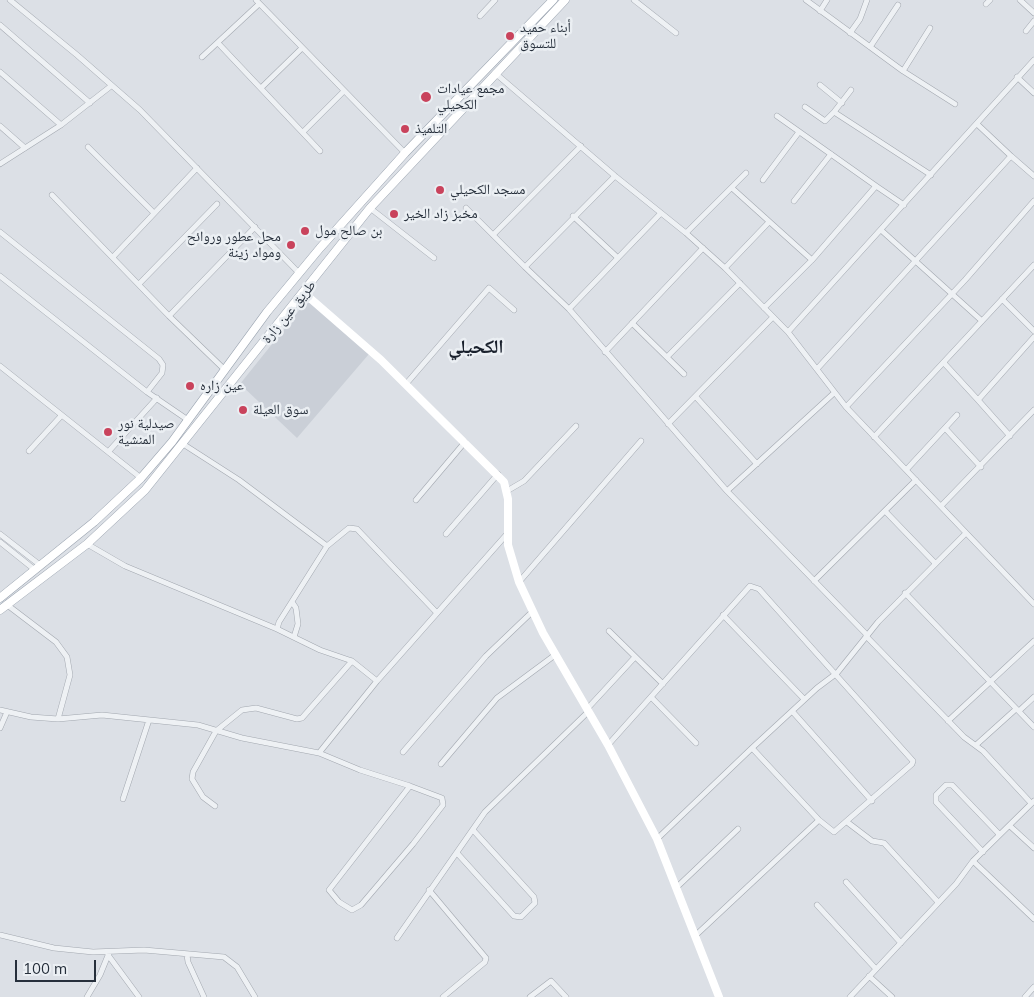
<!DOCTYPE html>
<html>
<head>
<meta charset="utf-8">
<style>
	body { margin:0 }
	#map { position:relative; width:1034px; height:997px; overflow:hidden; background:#dce0e6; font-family:Mulish,sans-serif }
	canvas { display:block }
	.scale { position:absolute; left:15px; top:960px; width:81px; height:22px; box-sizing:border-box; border:2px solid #262f3b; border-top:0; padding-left:6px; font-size:15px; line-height:18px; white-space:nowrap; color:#262f3b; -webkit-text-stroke:4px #ebeff3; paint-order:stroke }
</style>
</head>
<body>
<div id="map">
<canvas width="1034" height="997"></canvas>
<div class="scale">100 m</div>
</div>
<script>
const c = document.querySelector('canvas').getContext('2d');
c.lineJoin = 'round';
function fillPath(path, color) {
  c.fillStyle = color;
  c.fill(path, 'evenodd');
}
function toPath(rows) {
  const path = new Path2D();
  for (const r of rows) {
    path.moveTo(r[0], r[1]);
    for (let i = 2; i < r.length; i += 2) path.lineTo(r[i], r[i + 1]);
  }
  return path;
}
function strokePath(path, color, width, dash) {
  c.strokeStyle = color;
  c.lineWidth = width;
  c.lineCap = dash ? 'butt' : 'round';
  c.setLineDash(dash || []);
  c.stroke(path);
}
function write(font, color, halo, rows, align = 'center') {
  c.font = font + ' Mulish,"Noto Naskh Arabic",sans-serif';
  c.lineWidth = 5;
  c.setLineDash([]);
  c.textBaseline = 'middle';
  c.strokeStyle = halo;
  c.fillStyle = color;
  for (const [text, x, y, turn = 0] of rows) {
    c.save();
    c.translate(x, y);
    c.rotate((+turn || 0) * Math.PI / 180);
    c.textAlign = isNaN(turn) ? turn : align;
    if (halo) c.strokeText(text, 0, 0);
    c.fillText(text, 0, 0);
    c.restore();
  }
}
fillPath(toPath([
	[305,303,311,303,369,354,297,438,240,384]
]), '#cacfd7');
const street = toPath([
	[10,0,77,55,140,110,299,273],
	[256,0,405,153],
	[634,0,676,33],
	[806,0,903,71,955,104],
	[1020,0,1034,13],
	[986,4,990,0],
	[820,11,827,0],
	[480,16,495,0],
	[0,25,90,103],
	[1026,31,1034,21],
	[850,33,860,19,867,0],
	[218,43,320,151],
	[870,47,898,5],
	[202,57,259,4],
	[903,71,930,28],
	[0,72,61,125],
	[495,73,615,176,686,233,725,268,788,332,846,407,1034,604],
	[1017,77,1034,93],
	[820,85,842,103],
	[261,88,302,48],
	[851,90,834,112,931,175],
	[805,107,825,121,834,112],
	[977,124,1011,156],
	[0,126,25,148],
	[303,132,344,91],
	[88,147,154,213],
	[0,164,61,125,111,86],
	[615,176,525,267,569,309,727,491,867,635],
	[763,180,799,132],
	[876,186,904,205],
	[732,188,812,260],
	[52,195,169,316,225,370],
	[794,201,831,154],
	[370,208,434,258],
	[466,208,525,267],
	[573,216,618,258],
	[881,230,982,321],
	[0,232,159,359,163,365,162,373,147,392],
	[686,233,746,173],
	[493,235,581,146],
	[113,257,197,168],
	[725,268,769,222],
	[0,276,147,392,188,420],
	[139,284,217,204],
	[1002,299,1034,331],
	[764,308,812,260,876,186,777,116],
	[569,309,661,213],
	[169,316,255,227],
	[632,323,684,374],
	[788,332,1034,60],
	[605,352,703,248],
	[667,357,740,283],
	[944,363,978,400,1034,337],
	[0,366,141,478],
	[817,369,1011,156,1034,176],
	[406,384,489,288,514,310],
	[696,397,757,464],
	[978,400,1010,436],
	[846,407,965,280,1034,201],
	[668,424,773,317],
	[945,428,981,467],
	[874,437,1034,265],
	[29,451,61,416],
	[109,451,157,398],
	[907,469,957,415],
	[507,491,524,481,576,426],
	[727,491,834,393],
	[416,500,465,442],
	[941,506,1034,410],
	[885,511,935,563],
	[0,534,40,565],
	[446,534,498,474],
	[0,542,35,570],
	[87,544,125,566,277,629,279,622,327,546,239,480,183,444],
	[327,546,349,528,357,529,437,613],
	[814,581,916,480],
	[519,582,641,441],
	[905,593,1034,727],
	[292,602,296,608,298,624,294,637],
	[6,604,56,642,67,657,70,675,58,719],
	[723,615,804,699],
	[277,629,320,650,352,661,377,681],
	[609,631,663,684],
	[866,636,964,737,983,751,1031,803],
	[651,697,696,743],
	[587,709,635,657],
	[0,710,31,717,58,719,102,715,198,725,242,738,319,753,360,770,410,786,442,798,443,805,413,844,361,905,352,910,339,902,329,890,410,786],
	[792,711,872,801],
	[1019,711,1034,697],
	[948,721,1034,641],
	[0,728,7,712],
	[608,745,750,586,759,589,913,761,912,764,834,832,819,820,752,748],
	[976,745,1016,709],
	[403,752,486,656,532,612],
	[319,753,377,681,507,534],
	[441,764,497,698,555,655],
	[123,799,149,720],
	[215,806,203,797,192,779,193,772,216,731,242,710,256,708,297,719,302,718,352,661],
	[847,822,872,841,884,843,938,902],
	[1010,826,1034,848],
	[657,839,752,748,817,688,837,673,878,622,966,533],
	[983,852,936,802,936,795,946,785,952,785,999,834],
	[457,853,514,916,521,917,535,903,534,897,473,830],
	[973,861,1034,919],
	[846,882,901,943],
	[677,887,738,829],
	[429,890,486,958,485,962,443,997],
	[817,905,876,969],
	[0,935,54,948,93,952,144,950,224,957,237,967,255,997],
	[696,935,819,820],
	[397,938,485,812,589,711],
	[108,955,139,997],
	[187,955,188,962,204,997],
	[869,976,892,997],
	[87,997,100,975,109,953],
	[530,997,551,981,566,997],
	[850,997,956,884,973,861,1034,801],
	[1025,997,1034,987]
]);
const primary = toPath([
	[0,598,94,522,141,478,172,442,267,312,320,248,405,153,553,0],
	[0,610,87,544,145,490,370,208,565,0]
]);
strokePath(street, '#a2a7af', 6);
strokePath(primary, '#9ca5b1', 9);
strokePath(street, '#eef1f4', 5);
strokePath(toPath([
	[304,293,381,360,504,482,508,499,508,545,519,582,543,633,608,745,657,839,719,997]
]), '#fff', 8);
strokePath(primary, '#fff', 8);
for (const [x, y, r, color] of [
	[510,36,5,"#c9435c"],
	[426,97,6,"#c9435c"],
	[405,129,5,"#c9435c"],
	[440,190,5,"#c9435c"],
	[394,214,5,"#c9435c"],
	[305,231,5,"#c9435c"],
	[291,245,5,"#c9435c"],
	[190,386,5,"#c9435c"],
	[243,410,5,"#c9435c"],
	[108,432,5,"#c9435c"]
]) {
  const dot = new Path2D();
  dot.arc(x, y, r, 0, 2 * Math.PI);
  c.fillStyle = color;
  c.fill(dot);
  strokePath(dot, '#ebeff3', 2);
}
write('14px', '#262f3b', '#ebeff3', [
	["أبناء حميد",520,28],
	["للتسوق",520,44],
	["مجمع عيادات",437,89],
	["الكحيلي",437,105],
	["التلميذ",415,129],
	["مسجد الكحيلي",450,190],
	["مخبز زاد الخير",404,214],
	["بن صالح مول",315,231],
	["محل عطور وروائح",281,237,"right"],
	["ومواد زينة",281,253,"right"],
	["عين زاره",200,386],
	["سوق العيلة",253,410],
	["صيدلية نور",118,424],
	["المنشية",118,440]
], 'left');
write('14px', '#262f3b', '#ebeff3', [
	["طريق عين زارة",289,312,-51]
]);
write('bold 19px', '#19202c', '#ebeff3', [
	["الكحيلي",476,347]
]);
</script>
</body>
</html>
